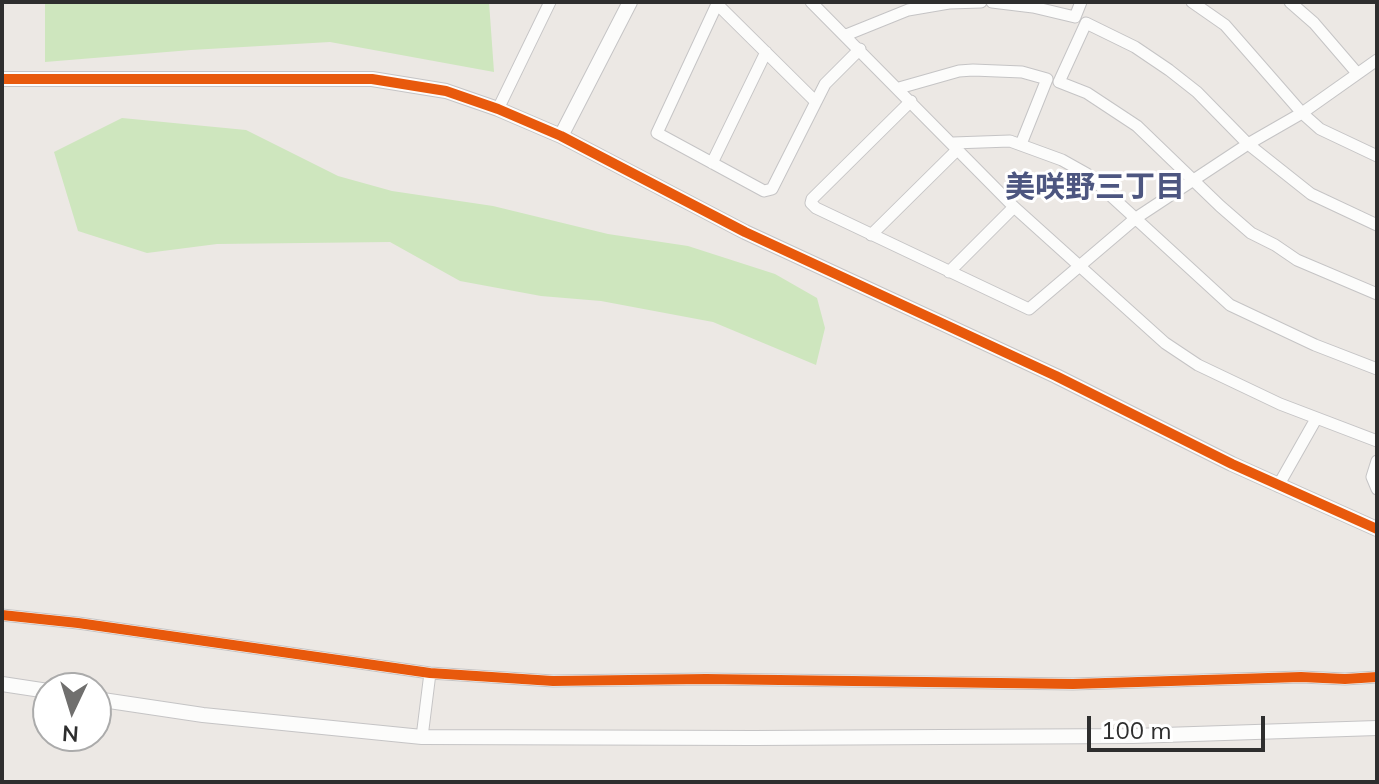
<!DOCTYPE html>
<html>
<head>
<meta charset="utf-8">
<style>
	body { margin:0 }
	#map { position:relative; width:1379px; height:784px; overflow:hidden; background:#ece8e4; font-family:Mulish,sans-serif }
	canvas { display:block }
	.frame { position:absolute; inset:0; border:4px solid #2e2e2e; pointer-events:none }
	.north { position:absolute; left:32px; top:672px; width:80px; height:80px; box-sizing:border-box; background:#fff; border:2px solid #ababab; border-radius:50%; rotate:184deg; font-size:22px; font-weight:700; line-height:32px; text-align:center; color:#2e2e2e }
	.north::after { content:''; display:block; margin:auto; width:28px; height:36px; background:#706f6e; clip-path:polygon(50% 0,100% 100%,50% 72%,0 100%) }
	.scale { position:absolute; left:1087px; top:716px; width:178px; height:36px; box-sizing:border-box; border:4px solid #2e2e2e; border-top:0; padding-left:10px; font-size:24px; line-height:28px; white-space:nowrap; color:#2e2e2e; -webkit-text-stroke:6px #fff; paint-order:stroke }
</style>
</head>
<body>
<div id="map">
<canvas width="1379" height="784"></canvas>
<div class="frame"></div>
<div class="north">N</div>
<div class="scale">100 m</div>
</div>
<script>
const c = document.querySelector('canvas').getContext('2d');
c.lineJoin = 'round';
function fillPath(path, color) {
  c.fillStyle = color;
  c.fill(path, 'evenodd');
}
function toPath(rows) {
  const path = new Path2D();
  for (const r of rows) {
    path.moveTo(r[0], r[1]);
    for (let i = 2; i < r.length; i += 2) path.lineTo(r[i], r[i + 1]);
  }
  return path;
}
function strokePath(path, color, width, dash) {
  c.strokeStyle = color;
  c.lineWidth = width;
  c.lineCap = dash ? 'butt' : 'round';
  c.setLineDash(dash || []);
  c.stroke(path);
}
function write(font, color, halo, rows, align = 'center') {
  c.font = font + ' Mulish,"Noto Sans JP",sans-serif';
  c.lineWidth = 6;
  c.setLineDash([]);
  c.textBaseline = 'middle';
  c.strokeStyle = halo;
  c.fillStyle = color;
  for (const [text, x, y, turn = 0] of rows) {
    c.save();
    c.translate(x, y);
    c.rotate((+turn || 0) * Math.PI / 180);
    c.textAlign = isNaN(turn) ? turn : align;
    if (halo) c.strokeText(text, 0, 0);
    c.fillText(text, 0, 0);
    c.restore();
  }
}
fillPath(toPath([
	[45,2,489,2,494,72,330,42,191,50,45,62],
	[122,118,246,130,338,176,392,191,493,206,608,234,688,246,775,274,817,298,825,328,816,365,713,322,601,301,541,296,460,281,390,242,217,244,147,253,78,231,54,152]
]), '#cee6be');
const minor = toPath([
	[718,2,657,133,764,191,772,189,825,84,860,49],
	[811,2,1014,207,1165,343,1198,365,1280,404,1377,441],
	[992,2,1033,7,1075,17,1081,2],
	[1192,2,1225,25,1302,113,1320,129,1377,156],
	[1290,2,1314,23,1357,73],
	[717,4,816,102],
	[846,35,908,10,949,3,981,2],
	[899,88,959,71,973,70,1022,72,1047,79,1021,144],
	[911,101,812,199,811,203,816,208,1029,309,1136,218,1248,144,1302,113,1377,60],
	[498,109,550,2],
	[953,143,1010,141,1062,160,1087,174,1230,305,1315,345,1377,369],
	[712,163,766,52],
	[1377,225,1311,194,1248,144,1197,92,1169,70,1135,47,1086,23,1059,82,1087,93,1137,126,1220,206,1251,233,1275,245,1297,260,1377,294],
	[871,235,958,149],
	[949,272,1014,207],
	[1377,461,1372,477,1377,489],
	[1278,486,1316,419],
	[2,615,78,623,430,673,553,681,706,679,1073,684,1301,677,1345,679,1377,677],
	[422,737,430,673]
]);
const tertiary = toPath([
	[2,79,372,79,446,91,498,109,561,136,745,232,1056,376,1232,464,1377,529],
	[561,136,630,2],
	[2,684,48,691],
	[96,699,203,715,422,737,754,738,1133,736,1377,728]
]);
strokePath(minor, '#c5c4c5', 13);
strokePath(tertiary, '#c5c4c5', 16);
strokePath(minor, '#fcfcfb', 11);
strokePath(tertiary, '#fcfcfb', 14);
strokePath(toPath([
	[2,79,372,79,446,91,498,109,561,136,745,232,1056,376,1232,464,1377,529],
	[2,615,78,623,430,673,553,681,706,679,1073,684,1301,677,1345,679,1377,677]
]), '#e8590c', 10);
write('bold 30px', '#4d5680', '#fff', [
	["美咲野三丁目",1095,188]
]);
</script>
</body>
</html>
